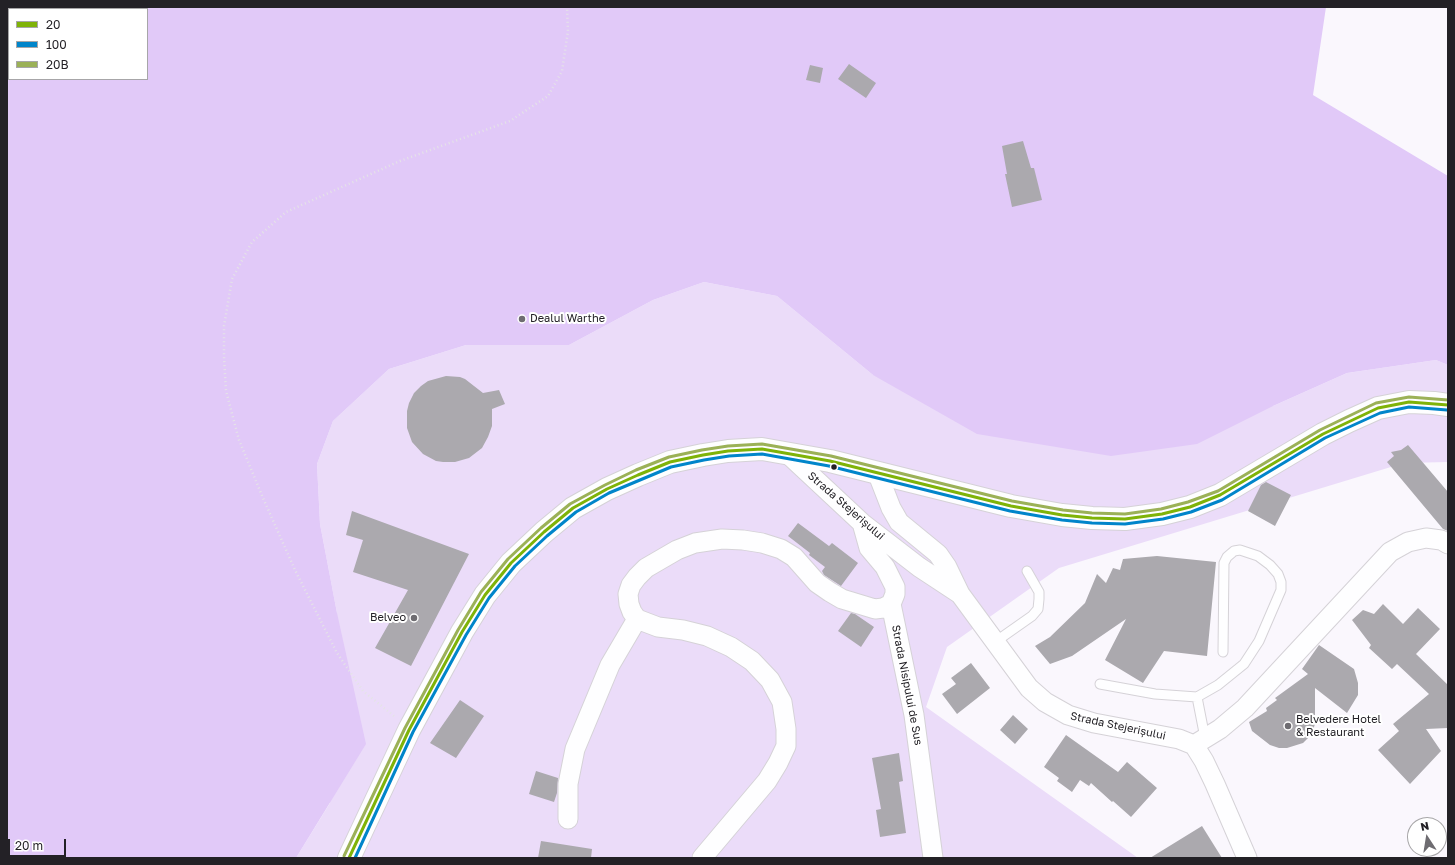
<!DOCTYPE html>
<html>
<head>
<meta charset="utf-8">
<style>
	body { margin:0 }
	#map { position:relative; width:1455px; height:865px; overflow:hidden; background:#faf7fd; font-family:"Golos Text",sans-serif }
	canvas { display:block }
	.frame { position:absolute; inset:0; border:8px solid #232126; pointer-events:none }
	.legend { position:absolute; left:8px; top:8px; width:140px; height:72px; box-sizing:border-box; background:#fff; border:1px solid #a7a6a8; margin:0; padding:5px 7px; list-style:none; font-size:12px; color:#232126 }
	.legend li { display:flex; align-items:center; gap:8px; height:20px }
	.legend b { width:20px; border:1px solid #a7a6a8 }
	.north { position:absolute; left:1407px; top:817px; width:40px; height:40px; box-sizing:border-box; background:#fff; border:1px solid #a7a6a8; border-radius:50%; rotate:348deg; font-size:11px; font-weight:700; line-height:16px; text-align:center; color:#232126 }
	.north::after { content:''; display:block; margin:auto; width:14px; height:18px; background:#6e6c71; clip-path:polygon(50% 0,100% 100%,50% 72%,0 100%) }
	.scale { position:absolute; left:8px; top:839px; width:58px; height:18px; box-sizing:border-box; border:2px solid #232126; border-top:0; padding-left:5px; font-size:12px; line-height:14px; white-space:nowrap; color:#232126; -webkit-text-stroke:3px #fff; paint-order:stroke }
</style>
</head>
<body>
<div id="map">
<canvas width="1455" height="865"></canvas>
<div class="frame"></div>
<ul class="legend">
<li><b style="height:5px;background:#7fb308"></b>20</li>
<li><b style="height:5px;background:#0085ca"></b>100</li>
<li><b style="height:5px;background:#9bb157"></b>20B</li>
</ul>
<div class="north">N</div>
<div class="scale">20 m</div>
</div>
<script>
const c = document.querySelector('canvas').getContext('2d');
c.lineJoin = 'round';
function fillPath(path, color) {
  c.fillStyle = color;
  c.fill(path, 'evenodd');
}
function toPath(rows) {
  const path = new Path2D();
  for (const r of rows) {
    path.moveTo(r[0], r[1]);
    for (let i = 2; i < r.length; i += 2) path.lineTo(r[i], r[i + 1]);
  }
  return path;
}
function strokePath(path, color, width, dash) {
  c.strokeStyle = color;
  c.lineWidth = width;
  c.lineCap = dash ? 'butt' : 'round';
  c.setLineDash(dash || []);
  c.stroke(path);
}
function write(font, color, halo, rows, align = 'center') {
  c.font = font + ' "Golos Text",sans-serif';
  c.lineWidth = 4;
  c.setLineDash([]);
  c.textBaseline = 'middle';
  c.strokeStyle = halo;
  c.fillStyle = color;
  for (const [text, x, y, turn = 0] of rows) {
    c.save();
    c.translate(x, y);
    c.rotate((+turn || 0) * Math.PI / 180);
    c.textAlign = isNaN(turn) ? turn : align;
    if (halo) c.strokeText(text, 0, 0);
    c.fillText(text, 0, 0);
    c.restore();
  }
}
fillPath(toPath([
	[704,282,777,296,873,375,1273,406,1347,373,1436,360,1448,365,1448,462,1404,463,1059,568,947,647,926,707,1138,858,296,858,330,803,337,613,320,524,317,464,333,421,389,369,466,345,569,345,653,300]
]), '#ebdcf9');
fillPath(toPath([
	[7,7,1326,7,1313,95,1448,176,1448,365,1436,360,1347,373,1273,406,1197,444,1111,456,977,434,873,375,777,296,704,282,653,300,569,345,466,345,389,369,333,421,317,464,320,524,337,613,366,744,296,858,7,858],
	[9,9,147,9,147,79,9,79]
]), '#e1c9f8');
fillPath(toPath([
	[849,64,876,83,866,98,838,79],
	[810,65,823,68,820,83,806,80],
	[1023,141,1031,168,1034,168,1042,200,1012,207,1005,174,1007,174,1002,146],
	[446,376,460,377,465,379,483,393,499,390,505,404,492,409,492,426,488,437,482,448,469,458,455,462,443,462,436,461,423,454,412,442,407,428,407,411,409,403,414,393,421,386,428,381],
	[1408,445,1448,492,1448,531,1443,529,1387,462,1394,456,1391,452,1401,450],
	[1266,482,1291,495,1275,526,1248,511,1261,485],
	[352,511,469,554,411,666,375,648,408,590,353,572,363,540,346,535],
	[798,523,829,546,832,543,858,563,841,586,824,575,822,571,825,567,809,555,810,553,788,536],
	[1157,556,1216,562,1207,656,1164,651,1143,683,1105,660,1126,619,1072,656,1050,664,1035,646,1050,637,1085,603,1097,574,1106,583,1113,568,1120,570,1123,559],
	[1383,604,1403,624,1418,608,1440,629,1416,654,1448,685,1448,728,1426,729,1441,751,1410,784,1378,750,1399,731,1393,724,1429,694,1397,664,1392,669,1369,648,1371,645,1352,620,1363,610,1374,614],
	[851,613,855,614,874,627,861,647,838,631],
	[1319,645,1354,669,1358,683,1358,695,1347,713,1315,688,1315,724,1313,730,1309,737,1303,743,1287,748,1279,748,1270,745,1252,731,1249,722,1267,711,1266,708,1277,700,1275,698,1308,674,1302,669],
	[971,663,990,688,957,714,942,694,956,684,951,678],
	[460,700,484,716,456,758,430,743],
	[1013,715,1028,729,1015,744,1000,730],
	[1066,735,1118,772,1127,762,1157,788,1131,817,1113,801,1112,802,1091,783,1089,786,1080,780,1072,792,1057,781,1059,778,1044,767],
	[899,753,903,781,899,782,906,833,880,837,876,810,881,809,872,758],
	[536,771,558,778,557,793,554,802,529,794],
	[1202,826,1222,858,1150,858],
	[541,841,592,849,591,858,538,858]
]), '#aba9ae');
const service = toPath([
	[995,642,1032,616,1038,609,1039,599,1039,592,1027,571],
	[1100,684,1155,694,1197,697,1218,685,1244,664,1259,641,1281,590,1281,582,1278,574,1270,565,1258,556,1240,550,1234,551,1227,557,1224,563,1223,652],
	[1197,697,1205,738]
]);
const minor = toPath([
	[787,453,862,523,919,567,960,594,1029,688,1045,702,1068,715,1094,723,1179,739,1194,745,1204,761,1215,784,1247,858],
	[877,472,891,508,899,522,938,554,947,567,960,594],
	[862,523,869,548,885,567,895,587,895,594,891,604,914,715,933,858],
	[1194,745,1220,729,1245,708,1390,552,1408,542,1426,538,1441,540,1448,544],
	[568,819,568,784,575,749,610,665,637,619],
	[702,858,767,781,778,763,786,746,786,729,782,702,770,680,752,661,731,647,707,636,683,630,658,627,637,619,632,612,629,604,628,594,631,585,637,577,646,568,677,550,695,543,722,539,743,540,762,543,781,549,794,557,817,583,830,592,842,599,875,609,883,608,891,604]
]);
const primary = toPath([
	[349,858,409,730,462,632,485,595,511,563,544,532,573,508,607,489,638,475,670,462,703,455,728,451,762,449,830,461,1011,506,1062,515,1092,518,1125,519,1162,514,1190,507,1220,495,1323,434,1349,421,1378,408,1409,402,1434,403,1448,405]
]);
strokePath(service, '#d5d2d7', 11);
strokePath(minor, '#d5d2d7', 21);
strokePath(primary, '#d5d2d7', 24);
strokePath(toPath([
	[394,716,363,691,337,653,295,570,263,498,239,440,226,391,224,357,224,326,232,279,252,242,286,212,400,161,510,121,548,96,562,71,568,31,567,7]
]), '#e5e4e6', 2.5, [1, 3]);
strokePath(service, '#fefeff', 9);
strokePath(minor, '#fefeff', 19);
strokePath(primary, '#fefeff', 22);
strokePath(toPath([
	[349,858,409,730,462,632,485,595,511,563,544,532,573,508,607,489,638,475,670,462,703,455,728,451,762,449,830,461,1011,506,1062,515,1092,518,1125,519,1162,514,1190,507,1220,495,1323,434,1378,408,1409,402,1448,405]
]), '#7fb308', 3);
strokePath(toPath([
	[355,858,413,732,466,635,489,598,515,566,547,536,576,512,609,493,671,467,704,460,729,456,762,454,829,466,1010,511,1062,520,1092,523,1125,524,1163,519,1191,512,1222,500,1325,438,1380,413,1409,407,1447,410]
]), '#0085ca', 3);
strokePath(toPath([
	[344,856,405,728,458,630,481,592,508,559,541,528,570,504,605,485,636,470,669,457,702,450,728,446,762,444,831,456,1012,501,1063,510,1092,513,1125,514,1161,509,1188,502,1218,491,1320,430,1376,403,1409,397,1448,400]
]), '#9bb157', 3);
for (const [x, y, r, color] of [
	[522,319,4,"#6e6c71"],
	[834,467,3.5,"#232126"],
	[414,618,4,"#6e6c71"],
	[1288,726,4,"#6e6c71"]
]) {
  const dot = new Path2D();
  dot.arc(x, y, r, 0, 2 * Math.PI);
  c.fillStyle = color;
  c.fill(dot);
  strokePath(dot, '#fff', 1.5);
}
write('11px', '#232126', '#fff', [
	["Dealul Warthe",530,319],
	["Belveo",406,618,"right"],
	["Belvedere Hotel",1296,720],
	["& Restaurant",1296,733]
], 'left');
write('11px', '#232126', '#fff', [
	["Strada Stejerișului",846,506,41],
	["Strada Nisipului de Sus",907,685,79],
	["Strada Stejerișului",1118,726,12]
]);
</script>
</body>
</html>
